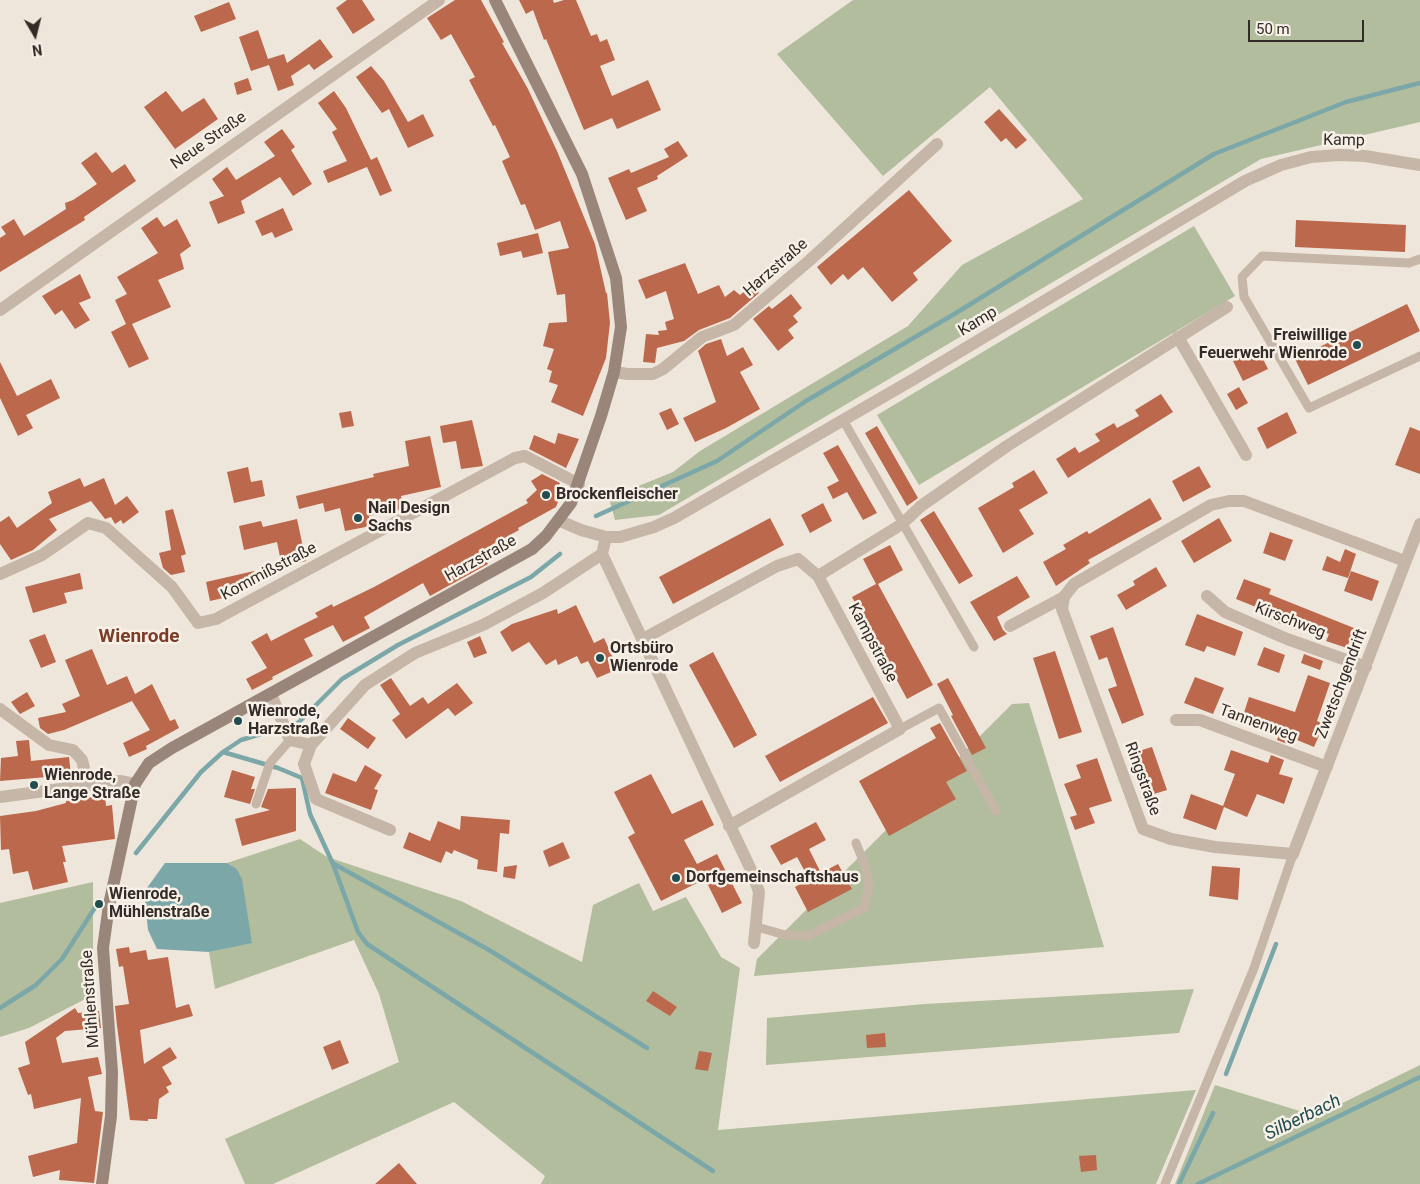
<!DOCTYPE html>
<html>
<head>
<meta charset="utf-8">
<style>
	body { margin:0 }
	#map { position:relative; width:1420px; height:1184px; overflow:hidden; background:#efe6db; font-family:Roboto,sans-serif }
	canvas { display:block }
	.north { position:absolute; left:10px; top:10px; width:50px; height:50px; -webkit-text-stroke:4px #f7f0e7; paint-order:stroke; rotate:172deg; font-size:14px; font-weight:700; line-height:20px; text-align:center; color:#332b27 }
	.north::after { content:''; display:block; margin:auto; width:18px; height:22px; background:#332b27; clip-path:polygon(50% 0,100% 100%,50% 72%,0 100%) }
	.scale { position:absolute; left:1248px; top:20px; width:116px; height:22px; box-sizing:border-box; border:2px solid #332b27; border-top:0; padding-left:6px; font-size:15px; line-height:18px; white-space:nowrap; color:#332b27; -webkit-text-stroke:4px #f7f0e7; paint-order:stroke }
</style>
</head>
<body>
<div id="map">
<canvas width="1420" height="1184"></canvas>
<div class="north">N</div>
<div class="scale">50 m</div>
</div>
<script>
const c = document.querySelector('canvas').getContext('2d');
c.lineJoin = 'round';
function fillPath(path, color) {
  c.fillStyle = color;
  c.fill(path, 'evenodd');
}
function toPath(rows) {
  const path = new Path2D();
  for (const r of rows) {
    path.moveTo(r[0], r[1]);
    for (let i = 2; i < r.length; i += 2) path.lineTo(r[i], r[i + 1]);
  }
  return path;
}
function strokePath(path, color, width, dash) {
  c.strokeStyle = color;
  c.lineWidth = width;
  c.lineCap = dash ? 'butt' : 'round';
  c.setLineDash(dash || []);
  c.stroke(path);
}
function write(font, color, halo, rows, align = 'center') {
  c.font = font + ' Roboto,sans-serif';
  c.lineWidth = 5;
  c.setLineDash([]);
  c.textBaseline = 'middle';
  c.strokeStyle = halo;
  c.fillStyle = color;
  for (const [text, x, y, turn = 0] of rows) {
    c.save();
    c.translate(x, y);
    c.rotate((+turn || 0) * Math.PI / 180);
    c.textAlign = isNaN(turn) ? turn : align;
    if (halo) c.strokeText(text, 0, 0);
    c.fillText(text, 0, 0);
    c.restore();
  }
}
fillPath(toPath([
	[853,0,1420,0,1420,122,1261,159,659,515,615,520,609,498,673,472,700,451,908,326,962,265,1083,199,990,87,883,176,777,54],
	[1194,226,1235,296,919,485,877,415],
	[1029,703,1104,947,754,976,757,959,1012,704],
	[300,839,327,857,461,901,582,962,593,905,639,883,653,911,686,897,721,957,740,968,718,1130,1196,1090,1156,1184,541,1184,545,1176,454,1102,273,1184,245,1184,225,1139,399,1062,379,994,354,940,215,989,209,952,252,942,236,868,227,863],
	[93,882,93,995,29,1028,0,1037,0,903],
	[1194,989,1179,1033,766,1065,767,1018,925,1004],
	[1420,1065,1420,1184,1175,1184,1215,1085,1316,1116]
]), '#b1bd9c');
fillPath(toPath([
	[165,863,227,863,236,868,242,879,252,943,209,952,157,949,148,930,144,892]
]), '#7ca7a9');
strokePath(toPath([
	[596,516,717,461,806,401,956,313,1214,154,1346,102,1420,83],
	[223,752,278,768,302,778,310,814,333,864,358,932,367,944,713,1171],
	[136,853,201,772,223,752,241,740,298,723,342,679,398,645,531,577,560,554],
	[334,864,489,950,647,1048],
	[0,1008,36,985,62,959,96,906],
	[1226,1074,1276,944],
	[1179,1184,1213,1113],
	[1198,1184,1420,1077]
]), '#7ca7a9', 4.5);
fillPath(toPath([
	[347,0,362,0,375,20,353,34,336,8],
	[455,0,481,0,504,42,502,43,528,89,557,151,595,244,606,293,607,293,610,323,606,358,583,416,551,402,558,385,549,382,552,371,547,369,554,349,543,346,549,323,567,322,565,294,557,295,548,252,569,248,560,221,535,230,525,204,521,205,502,161,510,157,495,125,493,126,469,80,475,77,451,34,441,40,427,18],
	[519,0,553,0,554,3,564,0,576,0,591,36,597,34,600,42,607,39,615,60,600,66,612,96,648,80,661,110,617,129,612,118,584,130,546,39,544,40,533,10,526,14],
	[229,2,236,19,201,32,194,16],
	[258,30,268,59,284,54,287,63,320,39,333,57,314,70,309,64,291,76,294,85,278,91,269,65,251,71,239,37],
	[371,66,384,81,408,122,423,114,434,136,408,148,389,109,382,113,356,77],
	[248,78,252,90,237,95,234,83],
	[166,91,182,112,204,98,218,119,175,149,144,107],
	[334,91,346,108,371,160,377,157,392,191,380,196,367,167,328,183,323,171,347,161,332,132,337,129,318,103],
	[999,109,1027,140,1016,149,1006,138,1001,142,984,122],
	[282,129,295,147,291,150,312,184,293,196,280,177,241,201,245,213,218,224,209,202,224,196,212,179,227,167,236,180,275,156,264,142],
	[678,141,688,156,657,176,658,179,637,188,647,211,626,220,608,178,629,169,631,173,669,157,664,149],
	[96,152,112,173,125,164,136,181,84,217,85,220,0,272,0,238,6,234,1,227,14,219,24,236,66,209,65,203,73,200,97,184,81,163],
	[909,190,952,241,913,273,918,280,892,302,863,267,848,280,843,274,831,285,817,267],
	[283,208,293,230,275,238,272,232,262,236,255,221],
	[157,217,164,227,177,219,191,246,180,254,184,269,158,280,171,307,132,324,149,359,129,368,111,332,126,324,115,300,127,294,117,277,158,253,141,228],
	[1296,220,1406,225,1405,252,1295,247],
	[538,233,543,253,523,258,521,251,500,256,497,243],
	[685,263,698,294,719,285,725,297,734,290,740,295,752,285,759,293,730,318,699,330,684,341,657,348,655,363,643,362,646,334,659,335,658,331,667,330,665,322,674,319,666,291,646,299,638,280],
	[80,274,91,298,79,303,90,320,75,329,62,310,55,315,42,296],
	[791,294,802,308,793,316,798,322,788,330,794,338,778,351,753,319,769,306,772,309],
	[1407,304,1420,331,1308,385,1295,359],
	[721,339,727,356,743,347,753,365,740,372,760,409,726,428,695,442,683,418,716,402,698,351,706,344],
	[1258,349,1268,369,1243,381,1233,361],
	[0,362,17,396,51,379,60,398,26,415,33,428,18,436,0,398],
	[1239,387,1248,403,1236,410,1227,394],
	[1161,394,1173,412,1068,478,1056,459,1075,447,1079,453,1100,441,1095,434,1114,423,1117,428,1139,416,1135,410],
	[671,408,679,424,667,430,659,413],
	[351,411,354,426,342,428,339,413],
	[1287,412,1297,433,1267,449,1257,428],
	[472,420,483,466,461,469,456,441,443,443,440,426],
	[877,426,918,498,907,506,865,433],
	[1410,427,1420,431,1420,474,1395,465],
	[558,433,579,439,566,468,529,449,534,435,555,444],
	[430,436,441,487,401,496,404,509,369,516,371,526,345,531,340,508,325,512,323,503,299,509,296,496,374,477,373,474,409,466,405,441],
	[838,445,877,513,863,520,847,492,833,499,827,487,839,481,823,453],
	[1199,466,1211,487,1183,502,1172,481],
	[248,467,251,482,262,480,265,496,234,503,227,472],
	[1034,470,1048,493,1019,510,1034,534,1003,553,978,508,1014,487,1012,483],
	[542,474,560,483,558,487,563,489,556,507,518,528,519,530,481,551,488,564,430,596,423,583,364,617,370,628,343,642,333,625,304,639,313,656,272,677,273,679,252,690,246,679,267,668,251,642,267,633,271,641,298,627,318,617,315,613,332,604,333,607,374,587,528,503,526,500,537,490,531,481],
	[80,478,84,487,104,478,115,505,127,496,139,512,123,524,121,520,115,524,111,517,105,519,91,501,49,519,57,530,33,550,11,560,0,544,0,522,9,516,17,528,52,503,48,492],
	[1150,498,1162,519,1088,560,1090,563,1056,586,1043,562,1066,549,1063,545,1087,531,1089,534],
	[823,503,832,521,810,533,801,515],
	[173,509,186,554,181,556,185,572,171,575,163,568,159,553,171,550,165,511],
	[934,511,973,576,959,584,920,520],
	[770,518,784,545,673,604,659,577],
	[1219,518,1232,541,1194,563,1181,541],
	[297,519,306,561,282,567,277,542,244,550,239,526,261,521,263,527],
	[1270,532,1293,540,1285,561,1263,553],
	[890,545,903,570,878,584,933,685,907,699,852,597,876,584,863,559],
	[1345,549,1356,554,1348,578,1322,570,1327,556,1340,562],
	[1156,567,1167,586,1126,610,1117,595,1135,585,1133,581],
	[254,571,256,584,231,589,232,596,210,601,206,582],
	[1351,571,1379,581,1372,601,1344,591],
	[80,573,83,589,64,593,67,603,33,613,25,587],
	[1017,576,1030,597,997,617,1003,630,1007,634,994,641,970,602],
	[1244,579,1271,589,1269,594,1354,628,1347,648,1326,641,1329,634,1302,624,1299,631,1269,619,1271,613,1236,599],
	[576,605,594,643,604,638,618,669,597,678,588,661,581,664,577,656,558,665,556,659,546,665,529,642,512,652,500,632,512,624,557,609,558,614],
	[1197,614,1243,632,1235,656,1207,646,1204,652,1185,645],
	[1113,627,1144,715,1122,724,1108,689,1117,686,1107,657,1099,660,1090,636],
	[45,634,56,662,41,668,29,640],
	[480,636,487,653,474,658,467,642],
	[1264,647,1285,655,1279,673,1257,665],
	[92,649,107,685,127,676,135,694,152,684,170,721,175,719,179,728,146,746,147,749,129,757,123,743,150,730,132,701,64,730,48,734,40,728,38,718,66,712,62,704,80,696,65,660],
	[1055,651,1082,732,1059,739,1033,658],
	[713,652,757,735,734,748,689,665],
	[1304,654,1323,661,1320,670,1301,663],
	[1308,675,1330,683,1317,721,1324,724,1314,747,1292,738,1290,745,1277,740,1279,734,1241,722,1249,697,1295,712],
	[1195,677,1224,688,1213,714,1184,703],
	[391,678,410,706,423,697,428,704,457,683,473,703,455,716,448,708,406,739,392,720,400,714,380,685],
	[948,678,986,748,972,755,951,716,953,715,937,684],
	[27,692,35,706,20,714,11,702],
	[873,697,888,723,780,782,765,756],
	[348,718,376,738,368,749,340,729],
	[940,723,967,771,946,782,956,799,889,836,859,781,936,738,930,728],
	[29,740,31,761,69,757,71,775,0,781,1,758,18,756,16,741],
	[1152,747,1167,790,1154,794,1145,773,1139,775,1132,753],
	[1231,750,1268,763,1271,755,1284,760,1279,774,1293,778,1284,804,1257,794,1247,817,1224,807,1216,830,1183,818,1191,794,1223,806,1235,774,1224,770],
	[1097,758,1112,801,1089,808,1095,823,1075,830,1070,817,1077,815,1064,784,1081,778,1076,765],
	[365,765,382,775,374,789,378,790,371,810,325,793,333,773,356,782],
	[232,770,255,777,251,789,255,789,250,804,224,797],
	[651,774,672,814,702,800,714,825,684,840,697,864,717,854,742,903,722,913,705,879,661,901,628,837,635,833,614,792],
	[296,788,296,831,242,846,235,819,270,810,261,807,268,789],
	[105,795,106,806,112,805,115,839,62,846,66,862,63,862,68,882,33,890,28,871,13,874,9,849,1,850,0,816,36,811,66,803,66,801],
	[461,816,510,820,509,834,500,833,497,872,477,869,478,860,454,850,452,854,446,851,441,863,403,848,409,832,430,841,438,821,460,830],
	[816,822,826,840,809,849,821,873,838,864,852,889,808,912,795,887,809,879,797,857,781,865,770,846],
	[563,842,570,858,549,867,543,851],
	[517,865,515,879,503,877,504,867],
	[1212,866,1240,868,1238,900,1209,896],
	[129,947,130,953,146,950,148,960,168,957,176,1008,189,1004,193,1016,140,1030,144,1064,170,1047,177,1058,162,1067,172,1084,166,1087,169,1092,159,1099,157,1119,148,1119,148,1121,130,1120,117,1026,115,1006,129,1004,123,966,119,967,116,949],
	[653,991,677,1007,670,1016,646,1001],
	[75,1008,78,1013,99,1011,101,1028,65,1031,56,1038,62,1063,98,1057,102,1074,88,1077,95,1111,103,1112,94,1183,59,1180,60,1170,33,1177,28,1156,77,1143,81,1098,34,1109,31,1094,28,1095,18,1068,30,1064,25,1042],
	[885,1033,886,1047,867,1048,866,1035],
	[340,1040,349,1063,332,1070,323,1047],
	[699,1051,712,1053,708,1071,695,1069],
	[1096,1155,1097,1170,1081,1172,1079,1156],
	[399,1163,417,1184,375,1184]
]), '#bb684d');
strokePath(toPath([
	[1420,259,1409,263,1262,256,1242,277,1244,297,1309,408,1420,356],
	[843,420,974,647],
	[900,729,939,708,996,811],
	[256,804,270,763,290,740],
	[757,927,785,935,807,936,864,908,869,887,866,868,856,843],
	[1165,1184,1254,968,1293,854]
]), '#c6b6a8', 9);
strokePath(toPath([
	[0,310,439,0],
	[1178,337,1246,455],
	[614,372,628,374,653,374,663,369,702,337,734,325,810,260,937,144],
	[606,537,602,554,752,872,759,892,754,943],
	[1405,561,1244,501,1229,501,1211,505,1074,584,1064,597,1062,609,1143,829,1171,839,1215,847,1293,854,1420,524],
	[0,574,42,555,88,523,106,528,172,587,198,623,216,619,515,458,525,456,579,484],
	[818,576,902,524,921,506,1007,446,1227,307],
	[1207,596,1225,612,1287,639,1366,667],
	[1010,626,1064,597],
	[643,639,777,566,798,559,818,576,900,729,729,826],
	[271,694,290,740,311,745],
	[0,709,49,745,73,750,82,760,88,785],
	[1176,720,1200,720,1327,767],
	[390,830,316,799,304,764,311,745,365,685,415,653,483,625,543,593,602,554]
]), '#c6b6a8', 12);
strokePath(toPath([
	[560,521,581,530,606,537,620,537,654,527,674,518,914,379,1245,181,1281,165,1311,157,1339,155,1365,156,1420,165],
	[0,797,120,781,135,784]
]), '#c6b6a8', 12);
strokePath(toPath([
	[102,1184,111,1116,112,1072,103,948,109,905,135,784,149,763,172,748,532,549,546,536,571,503,601,416,614,372,621,327,616,278,582,174,495,0]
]), '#99857a', 12);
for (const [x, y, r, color] of [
	[1357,345,5,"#214d51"],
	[546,495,5,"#214d51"],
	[358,518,5,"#214d51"],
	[600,658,5,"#214d51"],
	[238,721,5,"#214d51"],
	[34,785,5,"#214d51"],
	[676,878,5,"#214d51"],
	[99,904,5,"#214d51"]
]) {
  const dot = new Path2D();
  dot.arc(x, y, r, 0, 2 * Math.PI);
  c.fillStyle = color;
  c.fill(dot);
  strokePath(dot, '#f7f0e7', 2);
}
write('16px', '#332b27', '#f7f0e7', [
	["Neue Straße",209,141,-35],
	["Kamp",1344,141,1],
	["Harzstraße",776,268,-41],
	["Kamp",978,322,-31],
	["Harzstraße",481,559,-29],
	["Kommißstraße",269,572,-28],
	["Kirschweg",1290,621,21],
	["Kampstraße",872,643,62],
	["Zwetschgendrift",1342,684,-69],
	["Tannenweg",1258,724,20],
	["Ringstraße",1142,779,70],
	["Mühlenstraße",91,999,-94]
]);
write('bold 16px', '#332b27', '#f7f0e7', [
	["Freiwillige",1347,336,"right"],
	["Feuerwehr Wienrode",1347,354,"right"],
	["Brockenfleischer",556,495],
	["Nail Design",368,509],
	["Sachs",368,527],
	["Ortsbüro",610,649],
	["Wienrode",610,667],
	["Wienrode,",248,712],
	["Harzstraße",248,730],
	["Wienrode,",44,776],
	["Lange Straße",44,794],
	["Dorfgemeinschaftshaus",686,878],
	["Wienrode,",109,895],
	["Mühlenstraße",109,913]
], 'left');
write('italic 18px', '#214d51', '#f7f0e7', [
	["Silberbach",1303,1118,-26]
]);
write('bold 19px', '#7b3c28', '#f7f0e7', [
	["Wienrode",139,637]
]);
</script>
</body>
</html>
